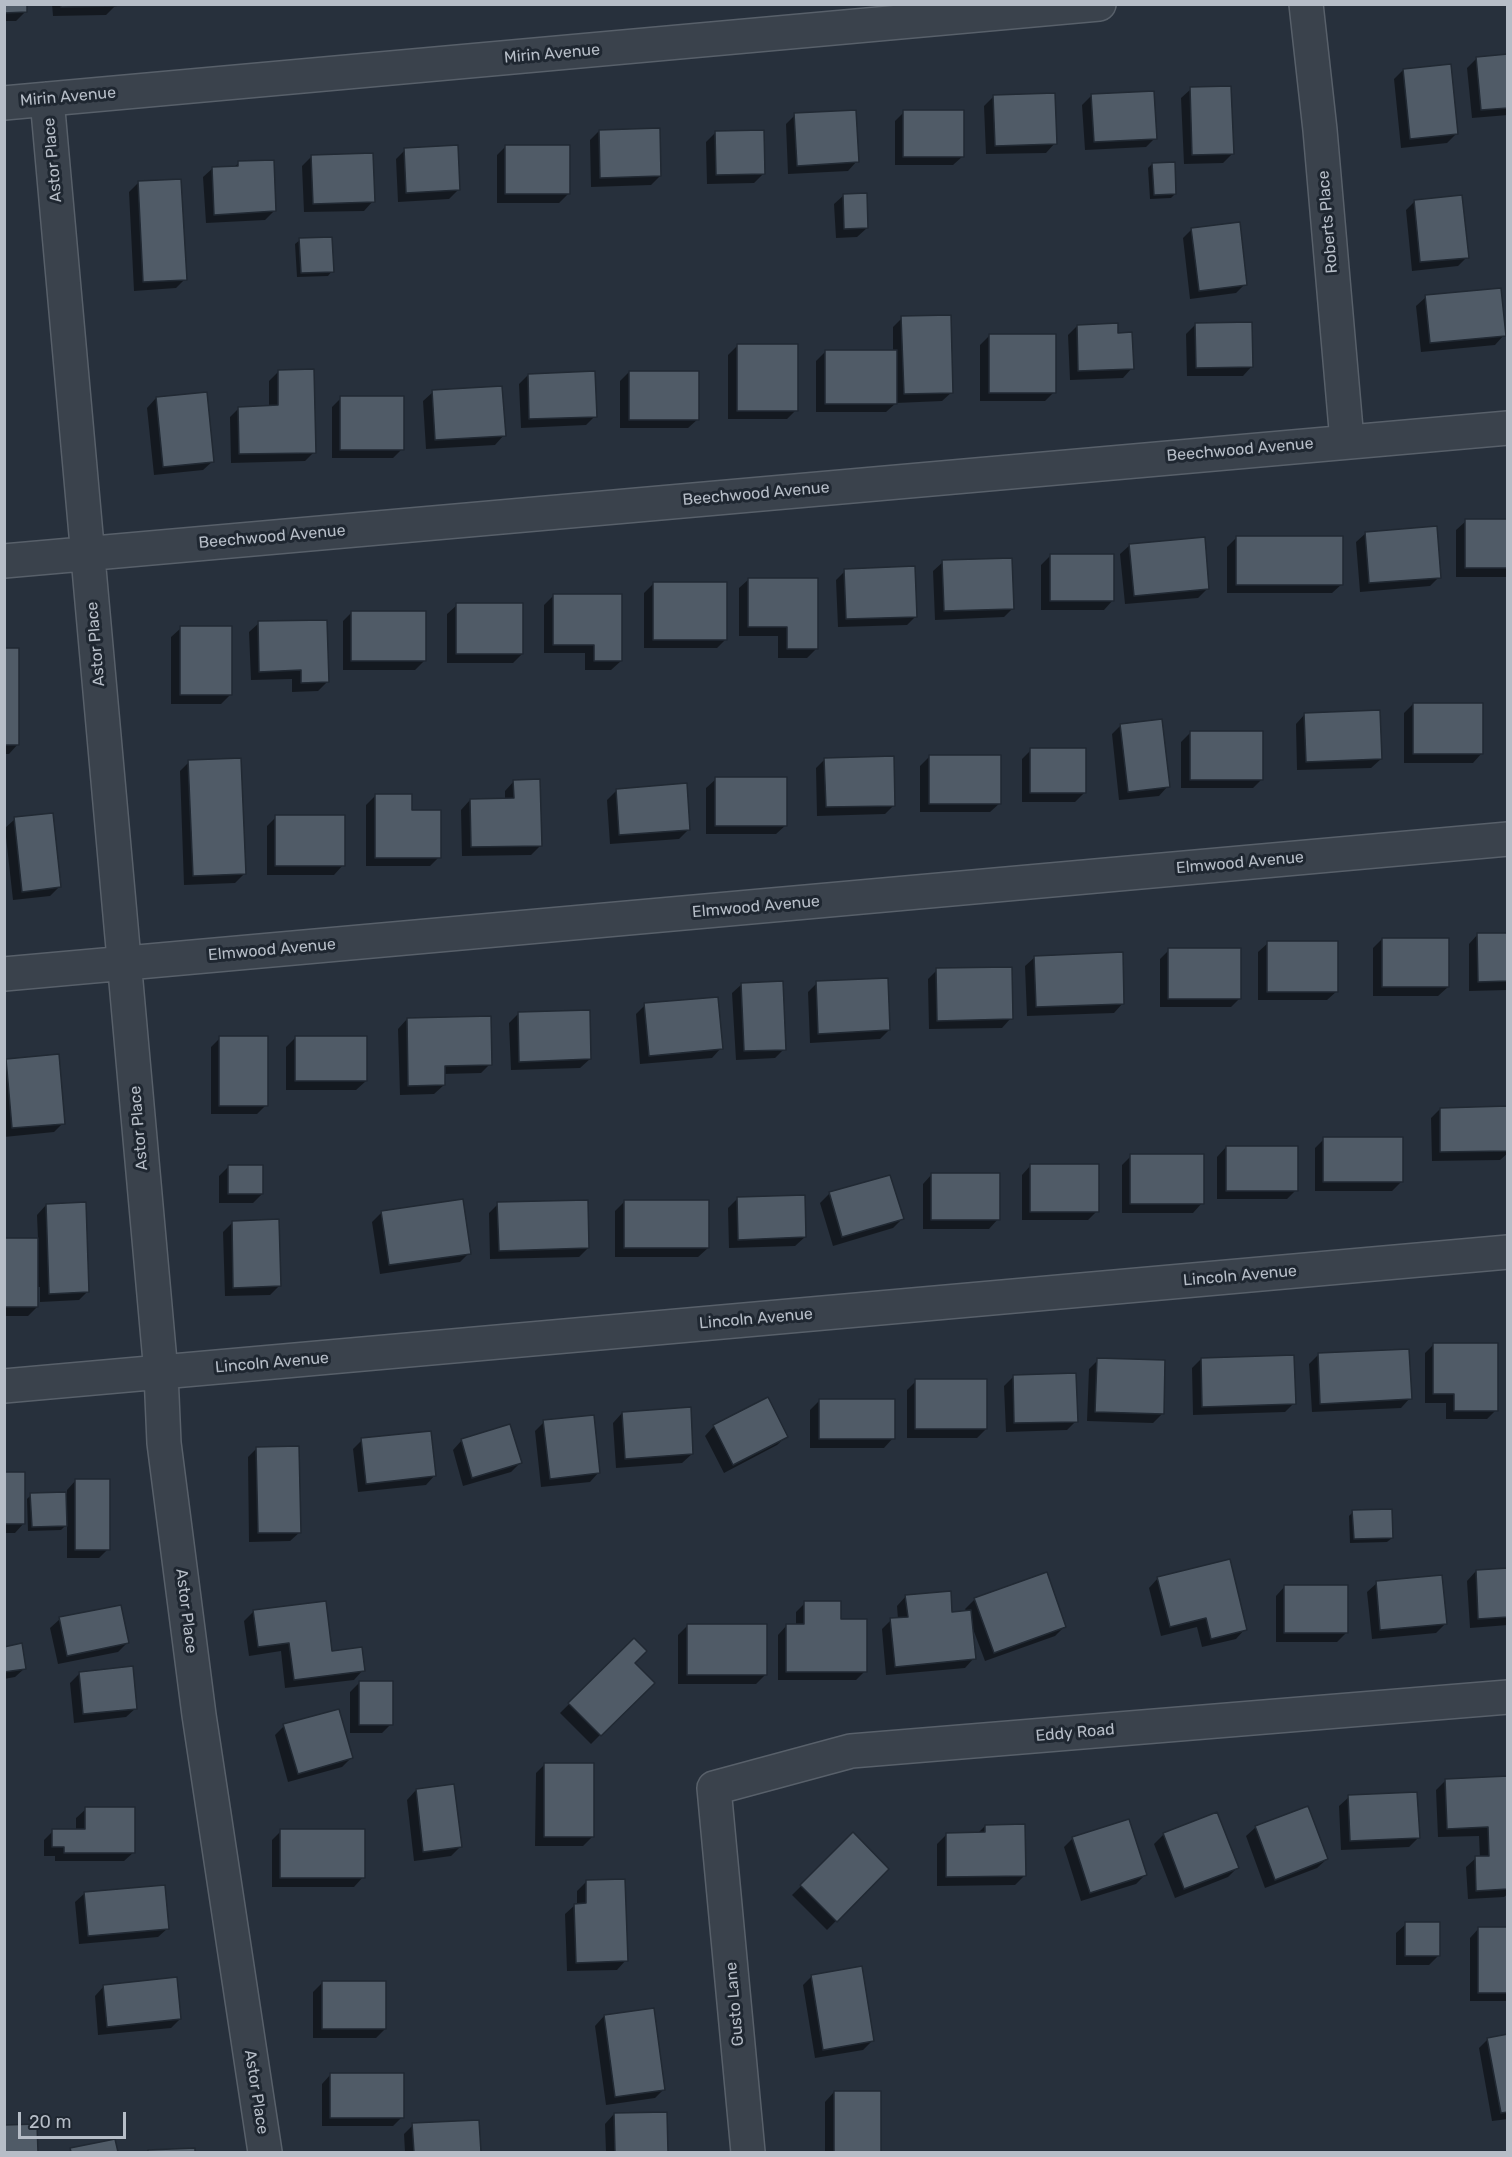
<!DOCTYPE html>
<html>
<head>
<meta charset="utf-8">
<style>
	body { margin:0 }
	#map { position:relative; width:1512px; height:2157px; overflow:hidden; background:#27303c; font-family:Rubik,sans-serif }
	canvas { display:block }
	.frame { position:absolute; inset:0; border:6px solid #b6bdc7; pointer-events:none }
	.scale { position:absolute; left:18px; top:2112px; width:108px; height:27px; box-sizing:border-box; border:3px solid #b6bdc7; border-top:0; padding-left:8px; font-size:18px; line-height:21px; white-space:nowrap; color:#b6bdc7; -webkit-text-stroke:4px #1f2731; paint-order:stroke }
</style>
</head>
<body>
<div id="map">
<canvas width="1512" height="2157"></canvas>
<div class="frame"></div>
<div class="scale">20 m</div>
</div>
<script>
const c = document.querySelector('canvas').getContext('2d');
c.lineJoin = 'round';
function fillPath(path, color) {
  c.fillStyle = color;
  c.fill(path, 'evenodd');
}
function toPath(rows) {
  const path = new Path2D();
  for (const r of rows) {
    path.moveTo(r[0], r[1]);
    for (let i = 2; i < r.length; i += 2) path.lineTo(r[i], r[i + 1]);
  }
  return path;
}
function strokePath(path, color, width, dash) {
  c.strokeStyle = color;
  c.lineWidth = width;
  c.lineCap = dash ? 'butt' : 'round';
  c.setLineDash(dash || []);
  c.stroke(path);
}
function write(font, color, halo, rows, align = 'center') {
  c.font = font + ' Rubik,sans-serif';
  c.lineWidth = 6;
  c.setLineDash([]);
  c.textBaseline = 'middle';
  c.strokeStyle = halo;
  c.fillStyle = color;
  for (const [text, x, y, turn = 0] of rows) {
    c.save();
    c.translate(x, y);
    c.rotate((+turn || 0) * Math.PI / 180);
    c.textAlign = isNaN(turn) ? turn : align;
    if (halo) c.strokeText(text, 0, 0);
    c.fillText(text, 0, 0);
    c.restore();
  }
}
fillPath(toPath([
	[4,4,25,12,16,21,4,21],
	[52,4,115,4,115,6,106,15,53,16],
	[1508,56,1508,115,1472,118,1467,68,1476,59],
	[1403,70,1456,134,1447,143,1401,148,1394,79],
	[1191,89,1232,154,1223,163,1184,164,1181,98],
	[994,96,1055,143,1046,153,986,154,984,106],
	[1091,96,1155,138,1146,147,1085,150,1082,105],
	[904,112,963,156,953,165,895,165,895,121],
	[795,115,857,161,848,171,788,174,786,124],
	[599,131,660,176,651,185,591,187,590,140],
	[715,133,764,173,754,183,707,184,706,142],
	[506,146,568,194,559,203,497,203,497,155],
	[405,150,459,189,449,199,398,202,396,159],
	[311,157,373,201,364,211,304,212,302,166],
	[239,163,275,210,265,220,206,223,203,177,213,168,234,167],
	[1152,164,1175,194,1171,198,1150,199,1148,168],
	[138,183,185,279,176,288,134,291,129,192],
	[844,195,867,228,857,237,836,238,834,204],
	[1415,201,1467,257,1458,266,1412,271,1406,210],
	[1192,229,1245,284,1236,293,1190,299,1183,238],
	[300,240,332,271,328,276,297,277,295,244],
	[1426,297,1504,335,1495,345,1421,352,1416,306],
	[902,318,952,392,942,401,896,403,886,412,816,412,816,361,825,352,893,352,893,327],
	[1196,324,1252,366,1243,376,1187,376,1186,334],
	[1077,326,1116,335,1132,368,1123,378,1070,380,1068,335],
	[989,336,1054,392,1045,401,980,401,980,345],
	[738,345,796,410,787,419,728,419,728,355],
	[278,372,314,452,305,461,231,463,230,417,239,408,269,407,269,381],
	[629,372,698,419,688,428,620,428,620,381],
	[528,375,595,416,586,425,521,428,519,384],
	[433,392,504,435,495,445,426,449,423,401],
	[156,398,213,461,203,470,154,475,147,408],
	[341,398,402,449,393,458,332,458,332,407],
	[1466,521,1508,521,1508,577,1456,577,1456,530],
	[1366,533,1439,577,1430,586,1360,592,1356,542],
	[1236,538,1342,584,1332,593,1227,593,1227,547],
	[1130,545,1208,588,1198,598,1125,604,1120,554],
	[1050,556,1113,600,1104,610,1041,610,1041,565],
	[943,562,1013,608,1004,617,935,620,933,571],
	[845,571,916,616,907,625,838,627,836,580],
	[749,579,816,649,807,658,778,658,778,636,739,636,739,588],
	[653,584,726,639,717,648,644,648,644,593],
	[553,596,621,661,611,670,585,670,585,653,544,653,544,605],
	[457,605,522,654,513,663,447,663,447,614],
	[352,612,424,661,415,670,343,670,343,621],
	[259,623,327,682,318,691,292,692,292,679,251,680,249,632],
	[181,628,230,695,221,704,171,704,171,637],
	[4,649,18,744,9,754,4,754],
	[1413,704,1482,753,1473,763,1404,763,1404,713],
	[1508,706,1508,757,1507,757,1507,707],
	[1305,714,1381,759,1371,768,1297,770,1296,724],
	[1121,725,1168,786,1159,796,1119,800,1112,734],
	[1191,732,1262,779,1253,788,1181,788,1181,742],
	[1031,750,1085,792,1075,802,1022,802,1022,759],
	[929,757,1000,803,990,812,920,812,920,766],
	[825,759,894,805,885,814,817,816,816,768],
	[189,762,244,874,235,883,184,885,180,771],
	[716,779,786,825,776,834,706,834,706,788],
	[514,781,540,846,531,855,462,856,461,810,470,800,505,799,505,791],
	[617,790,689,829,679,839,610,844,607,800],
	[375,796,411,811,439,857,430,866,366,866,366,805],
	[276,817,343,865,334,875,267,875,267,826],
	[15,819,59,887,50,896,13,900,5,828],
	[1478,934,1508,934,1508,990,1469,991,1469,944],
	[1382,939,1448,987,1438,996,1373,996,1373,948],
	[1268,943,1337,991,1327,1000,1258,1000,1258,952],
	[1169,950,1240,998,1231,1007,1160,1007,1160,959],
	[1035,957,1123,1003,1114,1013,1027,1016,1025,966],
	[937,970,1011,1018,1002,1028,929,1029,928,979],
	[817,983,889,1030,880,1039,810,1043,808,992],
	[742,984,784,1049,775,1058,736,1060,732,993],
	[645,1005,721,1048,712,1058,640,1064,636,1014],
	[519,1013,590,1059,580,1068,511,1070,509,1023],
	[407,1019,490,1064,481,1073,443,1074,444,1085,434,1094,400,1095,398,1029],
	[220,1038,266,1105,257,1114,211,1114,211,1047],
	[295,1038,366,1081,356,1090,286,1090,286,1047],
	[6,1060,63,1123,54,1132,4,1137,4,1062],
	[1508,1108,1508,1153,1500,1160,1432,1161,1431,1118,1440,1109],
	[1324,1139,1401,1182,1392,1191,1315,1191,1315,1148],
	[1226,1147,1296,1190,1287,1199,1217,1199,1217,1157],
	[1131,1156,1202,1203,1193,1213,1122,1213,1122,1165],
	[1031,1165,1097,1211,1088,1220,1022,1220,1022,1175],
	[229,1166,262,1194,253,1203,219,1203,219,1176],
	[932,1174,998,1219,989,1229,923,1229,923,1184],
	[889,1176,902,1219,893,1228,833,1246,820,1203,829,1194],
	[737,1199,805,1237,795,1246,729,1248,728,1208],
	[624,1202,708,1248,698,1257,615,1257,615,1211],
	[498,1204,588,1248,579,1257,490,1259,489,1213],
	[46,1205,88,1291,79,1300,40,1302,40,1287,37,1287,37,1307,28,1316,4,1316,4,1239,38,1239,37,1215],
	[382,1212,469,1253,460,1262,380,1274,372,1222],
	[232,1223,279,1286,270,1295,225,1296,223,1232],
	[1434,1344,1496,1410,1487,1419,1446,1419,1446,1403,1425,1403,1425,1353],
	[1318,1355,1410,1398,1401,1408,1312,1412,1309,1364],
	[1201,1359,1294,1403,1285,1412,1193,1415,1192,1368],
	[1098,1360,1162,1414,1153,1423,1087,1421,1089,1369],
	[1014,1376,1076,1421,1067,1430,1006,1432,1004,1386],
	[916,1381,986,1429,977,1438,907,1438,907,1390],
	[820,1400,893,1438,884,1448,810,1448,810,1410],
	[622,1413,692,1454,682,1463,616,1468,613,1423],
	[544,1422,599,1472,590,1482,541,1487,535,1431],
	[714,1426,787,1436,777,1445,724,1473,705,1436],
	[362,1440,435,1475,426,1485,358,1492,353,1449],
	[462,1440,520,1463,511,1472,463,1486,453,1450],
	[257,1448,300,1532,290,1541,249,1542,248,1457],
	[4,1473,24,1523,15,1533,4,1533],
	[76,1480,108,1549,99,1558,67,1558,67,1524,61,1530,28,1531,27,1499,31,1495,67,1494,67,1490],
	[1353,1512,1392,1538,1387,1542,1350,1543,1349,1516],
	[1508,1570,1508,1625,1470,1628,1467,1581,1476,1571],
	[1158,1578,1245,1629,1236,1639,1202,1647,1197,1627,1161,1636,1149,1588],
	[1377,1583,1445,1624,1436,1633,1372,1639,1367,1592],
	[1285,1586,1346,1633,1337,1642,1276,1642,1276,1596],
	[906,1596,951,1613,967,1612,965,1609,975,1599,1064,1627,1055,1636,985,1661,973,1629,974,1658,965,1668,886,1675,882,1629,891,1620,898,1619,897,1606],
	[805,1603,839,1620,865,1671,856,1680,778,1680,778,1635,787,1625,796,1625,796,1612],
	[254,1611,363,1670,354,1680,285,1688,281,1651,249,1656,244,1621],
	[60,1619,127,1643,118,1652,58,1664,50,1628],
	[688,1625,765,1675,756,1684,678,1684,678,1635],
	[634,1640,633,1663,652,1683,591,1744,560,1713],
	[4,1648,25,1668,15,1677,4,1679],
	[79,1674,136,1708,126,1717,74,1723,70,1683],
	[359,1683,391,1724,382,1733,350,1733,350,1692],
	[284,1726,351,1758,342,1767,288,1782,275,1735],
	[545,1764,592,1837,583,1846,535,1846,536,1773],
	[1508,1778,1508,1894,1504,1897,1468,1899,1466,1867,1476,1858,1480,1858,1479,1836,1438,1837,1436,1790,1445,1781],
	[416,1790,460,1847,451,1856,414,1861,407,1800],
	[1349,1797,1418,1838,1409,1847,1341,1850,1339,1806],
	[86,1809,134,1852,124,1861,55,1861,55,1856,44,1856,44,1840,53,1831,76,1831,76,1818],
	[985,1826,1024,1876,1015,1885,937,1886,937,1844,946,1835,977,1834],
	[1256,1827,1327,1859,1317,1868,1265,1888,1246,1836],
	[281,1831,363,1877,354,1887,272,1887,272,1840],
	[1164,1834,1237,1868,1228,1877,1175,1898,1154,1844],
	[853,1835,887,1869,827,1930,792,1895],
	[1073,1838,1145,1875,1136,1884,1081,1901,1064,1847],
	[586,1882,626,1960,617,1970,567,1971,565,1914,575,1905,577,1905,577,1891],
	[85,1893,168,1928,158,1937,79,1944,75,1902],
	[1406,1924,1438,1956,1429,1965,1396,1965,1396,1933],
	[1479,1928,1508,1928,1508,2001,1470,2001,1470,1938],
	[812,1976,872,2041,863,2050,815,2058,803,1985],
	[322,1983,385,2029,376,2038,313,2038,313,1992],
	[104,1986,180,2019,171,2028,98,2035,95,1996],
	[604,2016,664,2089,655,2098,606,2105,595,2026],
	[1508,2036,1508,2119,1492,2121,1479,2048,1488,2039],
	[331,2074,402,2117,393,2126,322,2126,322,2084],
	[834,2092,880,2092,880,2152,825,2152,825,2102],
	[666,2113,667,2152,606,2152,605,2124,614,2114],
	[478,2121,480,2152,405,2152,404,2134,413,2125],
	[114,2140,117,2152,68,2152,71,2150],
	[193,2149,193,2152,148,2152,149,2152]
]), '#0007');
const building = toPath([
	[4,4,27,4,27,12,4,13,4,4],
	[61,4,116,4,116,6,61,7,61,4],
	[1508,54,1508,108,1481,110,1476,57,1508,54],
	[1451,64,1458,134,1410,139,1403,69,1451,64],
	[1231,86,1234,154,1192,155,1190,87,1231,86],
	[1154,91,1157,139,1094,142,1091,94,1154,91],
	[1055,93,1057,144,995,146,993,95,1055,93],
	[856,110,859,162,797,166,794,113,856,110],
	[903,110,964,110,964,157,903,157,903,110],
	[660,128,661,176,600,178,599,130,660,128],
	[764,130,765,174,716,175,715,131,764,130],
	[458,145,460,190,406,193,404,148,458,145],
	[505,145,570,145,570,194,505,194,505,145],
	[373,153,375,202,313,204,311,155,373,153],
	[274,160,276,211,214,215,212,167,238,166,238,161,274,160],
	[1175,162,1176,194,1154,195,1152,163,1175,162],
	[181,179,187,280,143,282,138,181,181,179],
	[867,193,868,228,844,229,843,194,867,193],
	[1462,195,1469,258,1420,262,1414,200,1462,195],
	[1240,222,1247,285,1199,291,1191,228,1240,222],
	[332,237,334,272,301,273,299,238,332,237],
	[1501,288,1506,336,1430,343,1425,295,1501,288],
	[951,315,953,393,904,394,901,316,951,315],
	[1252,322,1253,367,1196,368,1195,323,1252,322],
	[1118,323,1118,333,1132,332,1134,369,1078,371,1077,325,1118,323],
	[989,334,1056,334,1056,393,989,393,989,334],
	[737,344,798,344,798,411,737,411,737,344],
	[825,350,897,350,897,404,825,404,825,350],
	[314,369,316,453,239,454,238,407,278,405,278,370,314,369],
	[595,371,597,417,529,419,528,374,595,371],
	[629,371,699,371,699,420,629,420,629,371],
	[502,386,506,436,435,440,432,390,502,386],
	[207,392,214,462,163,467,156,397,207,392],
	[340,396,404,396,404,450,340,450,340,396],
	[1465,519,1508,519,1508,568,1465,568,1465,519],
	[1437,526,1441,578,1369,583,1365,532,1437,526],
	[1236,536,1343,536,1343,585,1236,585,1236,536],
	[1205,537,1209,589,1134,596,1129,544,1205,537],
	[1050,554,1114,554,1114,601,1050,601,1050,554],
	[1012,558,1014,609,944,611,942,560,1012,558],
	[915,566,917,617,846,619,844,569,915,566],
	[748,578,818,578,818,649,787,649,787,627,748,627,748,578],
	[653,582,727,582,727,640,653,640,653,582],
	[553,594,622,594,622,661,594,661,594,645,553,645,553,594],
	[456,603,523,603,523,654,456,654,456,603],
	[351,611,426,611,426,661,351,661,351,611],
	[327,620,329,682,301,683,301,670,259,672,258,621,327,620],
	[180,626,232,626,232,695,180,695,180,626],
	[4,648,19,648,19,745,4,745,4,648],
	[1413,703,1483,703,1483,754,1413,754,1413,703],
	[1380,710,1382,759,1306,762,1304,713,1380,710],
	[1162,719,1170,787,1128,792,1120,724,1162,719],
	[1190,731,1263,731,1263,780,1190,780,1190,731],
	[1030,748,1086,748,1086,793,1030,793,1030,748],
	[929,755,1001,755,1001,804,929,804,929,755],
	[894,756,895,806,826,807,824,758,894,756],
	[241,758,246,874,193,876,188,760,241,758],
	[715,777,787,777,787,826,715,826,715,777],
	[540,779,542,846,471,847,470,799,514,798,513,780,540,779],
	[687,783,690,830,619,835,616,789,687,783],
	[375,794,412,794,412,810,441,810,441,858,375,858,375,794],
	[53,813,61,887,22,892,14,817,53,813],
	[275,815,345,815,345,866,275,866,275,815],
	[1477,933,1508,933,1508,981,1478,982,1477,933],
	[1382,938,1449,938,1449,987,1382,987,1382,938],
	[1267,941,1338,941,1338,992,1267,992,1267,941],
	[1168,948,1241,948,1241,999,1168,999,1168,948],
	[1123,952,1124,1004,1036,1007,1034,956,1123,952],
	[1012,967,1013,1019,937,1021,936,968,1012,967],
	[888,978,890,1030,818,1034,816,981,888,978],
	[783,981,786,1050,744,1051,741,983,783,981],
	[718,997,723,1049,649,1056,644,1003,718,997],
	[590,1010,591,1059,519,1062,518,1012,590,1010],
	[491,1016,492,1065,445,1066,445,1085,408,1086,407,1018,491,1016],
	[219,1036,268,1036,268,1106,219,1106,219,1036],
	[295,1036,367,1036,367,1081,295,1081,295,1036],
	[59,1054,65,1124,12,1128,6,1059,59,1054],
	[1508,1106,1508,1151,1440,1152,1440,1108,1508,1106],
	[1323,1137,1403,1137,1403,1182,1323,1182,1323,1137],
	[1226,1146,1298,1146,1298,1191,1226,1191,1226,1146],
	[1130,1154,1204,1154,1204,1204,1130,1204,1130,1154],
	[1030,1164,1099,1164,1099,1212,1030,1212,1030,1164],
	[228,1165,263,1165,263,1194,228,1194,228,1165],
	[931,1173,1000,1173,1000,1220,931,1220,931,1173],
	[890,1175,904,1219,842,1237,829,1192,890,1175],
	[805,1195,806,1237,738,1240,737,1197,805,1195],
	[463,1199,471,1254,389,1265,381,1211,463,1199],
	[588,1200,589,1248,499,1251,497,1202,588,1200],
	[624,1200,709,1200,709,1248,624,1248,624,1200],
	[86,1202,89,1292,49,1294,46,1204,86,1202],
	[279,1219,281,1286,233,1288,232,1221,279,1219],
	[4,1238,38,1238,38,1307,4,1307,4,1238],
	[1433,1343,1498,1343,1498,1411,1454,1411,1454,1394,1433,1394,1433,1343],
	[1409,1349,1412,1399,1320,1404,1318,1353,1409,1349],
	[1294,1355,1296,1404,1202,1407,1201,1358,1294,1355],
	[1097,1358,1165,1360,1164,1414,1095,1412,1097,1358],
	[1076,1373,1078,1422,1014,1423,1013,1375,1076,1373],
	[915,1379,987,1379,987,1429,915,1429,915,1379],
	[768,1397,788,1437,733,1465,713,1425,768,1397],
	[819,1399,895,1399,895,1439,819,1439,819,1399],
	[691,1407,693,1454,625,1459,622,1412,691,1407],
	[594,1415,600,1473,550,1479,543,1420,594,1415],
	[510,1424,522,1463,472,1478,461,1439,510,1424],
	[431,1431,436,1476,366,1484,361,1438,431,1431],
	[299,1446,301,1533,258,1533,256,1447,299,1446],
	[4,1472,25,1472,25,1524,4,1524,4,1472],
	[75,1479,110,1479,110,1550,75,1550,75,1479],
	[66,1492,67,1526,32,1527,30,1493,66,1492],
	[1392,1509,1393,1538,1354,1539,1352,1510,1392,1509],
	[1230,1559,1247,1630,1211,1639,1206,1618,1170,1627,1157,1577,1230,1559],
	[1508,1568,1508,1617,1478,1619,1476,1570,1508,1568],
	[1047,1572,1066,1627,994,1653,974,1598,1047,1572],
	[1442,1575,1447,1624,1380,1630,1376,1581,1442,1575],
	[1284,1585,1348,1585,1348,1633,1284,1633,1284,1585],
	[951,1591,952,1612,971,1610,976,1659,895,1667,890,1618,908,1617,905,1595,951,1591],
	[326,1601,332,1651,362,1647,365,1671,294,1680,289,1643,258,1647,253,1610,326,1601],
	[804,1601,841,1601,841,1619,867,1619,867,1672,786,1672,786,1624,804,1624,804,1601],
	[121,1605,129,1643,67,1656,59,1617,121,1605],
	[687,1624,767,1624,767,1675,687,1675,687,1624],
	[634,1638,647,1651,635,1663,655,1683,601,1736,568,1703,634,1638],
	[22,1643,26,1669,4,1672,4,1647,22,1643],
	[133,1666,137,1709,83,1714,79,1672,133,1666],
	[359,1681,393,1681,393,1725,359,1725,359,1681],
	[339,1709,353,1758,298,1774,283,1724,339,1709],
	[544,1763,594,1763,594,1837,544,1837,544,1763],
	[1508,1776,1508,1889,1476,1891,1475,1856,1489,1856,1488,1827,1447,1829,1445,1779,1508,1776],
	[454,1784,462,1847,423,1852,416,1789,454,1784],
	[1417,1792,1420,1838,1350,1841,1348,1795,1417,1792],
	[1308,1806,1328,1859,1275,1880,1255,1826,1308,1806],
	[85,1807,135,1807,135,1853,64,1853,64,1847,52,1847,52,1829,85,1829,85,1807],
	[1217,1812,1239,1868,1184,1889,1163,1833,1217,1812],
	[1129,1819,1147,1875,1090,1893,1072,1837,1129,1819],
	[1025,1824,1026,1876,946,1877,946,1833,985,1832,985,1825,1025,1824],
	[280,1829,365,1829,365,1878,280,1878,280,1829],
	[853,1832,889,1869,837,1922,800,1885,853,1832],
	[625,1879,628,1961,576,1963,574,1904,586,1903,586,1880,625,1879],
	[165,1885,169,1929,88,1936,84,1892,165,1885],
	[1405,1922,1440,1922,1440,1956,1405,1956,1405,1922],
	[1478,1927,1508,1927,1508,1993,1478,1993,1478,1927],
	[862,1966,874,2041,823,2050,811,1975,862,1966],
	[177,1977,181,2019,107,2027,103,1985,177,1977],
	[322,1981,386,1981,386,2029,322,2029,322,1981],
	[654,2008,665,2090,615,2097,604,2015,654,2008],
	[1508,2034,1508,2112,1501,2113,1487,2038,1508,2034],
	[330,2073,404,2073,404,2118,330,2118,330,2073],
	[834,2091,881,2091,881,2152,834,2152,834,2091],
	[667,2112,668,2152,615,2152,614,2113,667,2112],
	[479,2120,481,2152,414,2152,412,2123,479,2120],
	[37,2124,38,2152,4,2152,4,2125,37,2124],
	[115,2139,118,2152,71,2152,70,2148,115,2139],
	[195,2148,195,2152,148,2152,148,2150,195,2148]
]);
fillPath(building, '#505b67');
strokePath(building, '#212933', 1.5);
const street = toPath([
	[1306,4,1320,130,1347,441],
	[47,99,161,1373,164,1443,199,1715,265,2152],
	[4,103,1099,4],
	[4,561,1508,428],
	[4,974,1508,839],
	[4,1386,1508,1252],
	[748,2152,714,1788,851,1751,1508,1697]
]);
strokePath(street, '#58606a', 36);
strokePath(street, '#3a424c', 33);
write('16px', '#b6bdc7', '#1f2731', [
	["Mirin Avenue",552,54,-5],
	["Mirin Avenue",68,97,-5],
	["Astor Place",53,160,-95],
	["Roberts Place",1328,222,-95],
	["Beechwood Avenue",1240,450,-5],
	["Beechwood Avenue",756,494,-5],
	["Beechwood Avenue",272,537,-5],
	["Astor Place",96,644,-95],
	["Elmwood Avenue",1240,863,-5],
	["Elmwood Avenue",756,907,-5],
	["Elmwood Avenue",272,950,-5],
	["Astor Place",139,1128,-95],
	["Lincoln Avenue",1240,1276,-5],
	["Lincoln Avenue",756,1319,-5],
	["Lincoln Avenue",272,1363,-5],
	["Astor Place",186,1611,83],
	["Eddy Road",1075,1733,-5],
	["Gusto Lane",735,2004,-95],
	["Astor Place",256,2092,81]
]);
</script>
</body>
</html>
